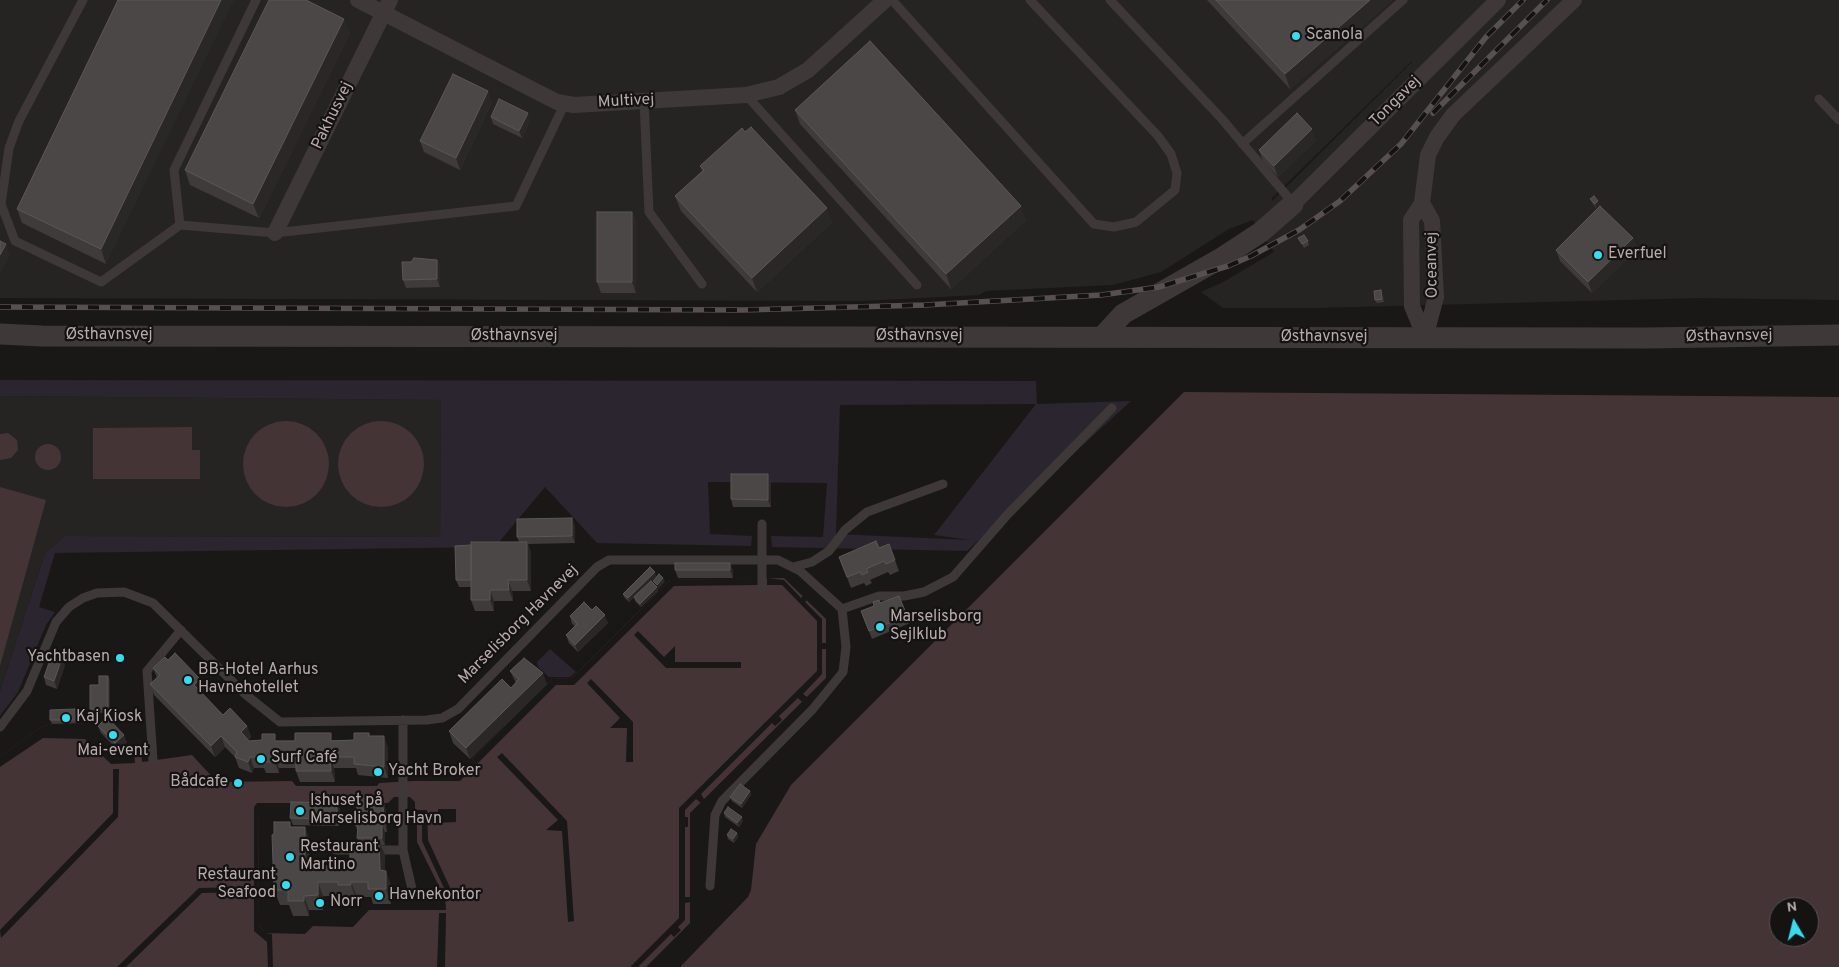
<!DOCTYPE html>
<html>
<head>
<meta charset="utf-8">
<style>
	body { margin:0 }
	#map { position:relative; width:1839px; height:967px; overflow:hidden; background:#191817; font-family:Overpass,sans-serif }
	canvas { display:block }
	.north { position:absolute; left:1769px; top:897px; width:50px; height:50px; box-sizing:border-box; background:#141312; border:1px solid #56504e; border-radius:50%; rotate:352deg; font-size:14px; font-weight:700; line-height:20px; text-align:center; color:#b8aba9 }
	.north::after { content:''; display:block; margin:auto; width:18px; height:22px; background:#39dbef; clip-path:polygon(50% 0,100% 100%,50% 72%,0 100%) }
</style>
</head>
<body>
<div id="map">
<canvas width="1839" height="967"></canvas>
<div class="north">N</div>
</div>
<script>
const c = document.querySelector('canvas').getContext('2d');
c.lineJoin = 'round';
function fillPath(path, color) {
  c.fillStyle = color;
  c.fill(path, 'evenodd');
}
function toPath(rows) {
  const path = new Path2D();
  for (const r of rows) {
    if (r.length === 3) {
      path.moveTo(r[0] + r[2], r[1]);
      path.arc(r[0], r[1], r[2], 0, 2 * Math.PI);
      continue;
    }
    path.moveTo(r[0], r[1]);
    for (let i = 2; i < r.length; i += 2) path.lineTo(r[i], r[i + 1]);
  }
  return path;
}
function strokePath(path, color, width, dash) {
  c.strokeStyle = color;
  c.lineWidth = width;
  c.lineCap = dash ? 'butt' : 'round';
  c.setLineDash(dash || []);
  c.stroke(path);
}
function write(font, color, halo, rows, align = 'center') {
  c.font = font + ' Overpass,sans-serif';
  c.lineWidth = 4.5;
  c.setLineDash([]);
  c.textBaseline = 'middle';
  c.strokeStyle = halo;
  c.fillStyle = color;
  for (const [text, x, y, turn = 0] of rows) {
    c.save();
    c.translate(x, y);
    c.rotate((+turn || 0) * Math.PI / 180);
    c.textAlign = isNaN(turn) ? turn : align;
    if (halo) c.strokeText(text, 0, 0);
    c.fillText(text, 0, 0);
    c.restore();
  }
}
fillPath(toPath([
	[0,0,1839,0,1839,300,1700,298,1315,308,1223,308,1201,292,1225,281,1274,252,1253,220,1229,229,1161,272,1113,285,986,291,979,295,862,301,0,298],
	[1412,61,1412,62,1272,201,1272,198],
	[0,396,441,400,440,537,65,536,45,553,0,691]
]), '#262423');
fillPath(toPath([
	[0,380,1036,381,1037,404,1131,401,967,551,772,547,771,536,823,537,827,483,708,482,710,534,752,536,751,546,597,543,545,487,495,547,55,553,39,607,55,612,46,625,18,692,0,716,0,691,45,553,65,536,440,537,441,400,0,396],
	[1036,404,934,535,970,540,836,534,840,405],
	[550,649,576,672,570,677,549,677,538,667,537,662]
]), '#2a252e');
fillPath(toPath([
	[1184,392,1839,397,1839,967,680,967,748,897,751,890,756,844,791,785],
	[1779,907,1809,907,1809,937,1779,937],
	[381,464,43],
	[286,464,43],
	[192,427,192,450,200,450,200,479,93,479,93,428],
	[8,433,17,440,18,450,11,458,0,460,0,434],
	[48,457,13],
	[0,487,46,500,0,666],
	[784,578,826,619,826,678,690,813,690,923,646,967,0,967,0,757,41,727,52,724,92,723,118,750,141,749,142,762,192,755,217,782,292,781,296,786,377,786,379,783,413,781,460,781,477,764,472,759,552,679,572,678,670,580],
	[394,797,410,797,415,802,415,810,422,810,422,824,417,824,417,842,439,886,440,910,369,910,353,927,313,926,305,934,265,933,258,924,259,803,388,803]
]), '#453436');
fillPath(toPath([
	[759,578,759,585,674,586,574,685,556,685,477,764,472,759,552,679,572,678,670,580],
	[767,578,784,580,801,598,803,596,807,600,805,602,822,619,822,643,826,643,826,649,822,649,822,674,803,694,807,697,802,702,798,698,779,716,782,720,775,726,772,723,701,794,704,799,701,803,696,799,685,810,685,817,688,817,688,827,685,827,685,897,690,897,690,902,685,903,685,920,678,927,681,930,674,937,671,934,638,967,630,967,679,918,679,808,817,671,817,621,782,585,767,585],
	[638,631,664,657,675,646,675,662,741,662,741,668,666,668,634,635],
	[591,679,633,722,633,762,626,762,627,728,610,728,620,718,587,683],
	[92,723,118,750,134,750,135,763,111,764,85,739,43,738,0,767,0,757,41,727,52,724],
	[502,753,567,821,574,921,568,922,562,831,546,830,558,820,497,757],
	[113,769,119,769,118,817,1,938,0,930,113,813],
	[257,803,259,803,258,924,265,933,272,934,273,967,268,967,267,942,254,931,254,807],
	[438,809,456,809,456,822,438,823],
	[422,810,427,810,428,840,453,894,445,894,446,910,440,910,439,890,444,888,422,841],
	[248,887,248,892,202,893,126,967,117,967,199,888],
	[439,913,446,913,445,967,437,967]
]), '#191817');
strokePath(toPath([
	[83,0,19,121,9,148,1,204,15,241,101,282,180,225],
	[256,0,174,170,180,225,275,233,516,206,565,103],
	[892,0,1094,224,1114,227,1136,222,1175,190,1177,173,1171,154,1158,136,1030,0],
	[1110,0,1221,118,1293,203],
	[746,95,917,285],
	[1819,99,1839,120],
	[644,101,649,212,702,284],
	[1242,144,1403,0],
	[793,567,812,562,829,551,845,530,867,512,943,484],
	[762,589,762,524],
	[842,609,879,596,904,596,924,592,953,577,1008,514,1112,408],
	[403,720,403,850,412,889],
	[0,727,27,691,56,622,69,607,83,598,97,593,124,592,153,603,245,694,280,722,427,720,442,718,458,709,597,567,609,560,778,560,800,571,842,609,846,647,843,672,812,710,722,801,715,815,710,886],
	[153,760,147,671,181,630],
	[336,850,403,850]
]), '#3e3938', 9);
strokePath(toPath([
	[358,0,557,102,574,105,746,95,779,87,808,70,885,0],
	[1422,203,1432,221,1436,297,1425,338],
	[1293,204,1498,0],
	[275,233,390,0],
	[1425,338,1412,306,1411,220,1422,203,1428,155,1437,137,1453,115,1574,0]
]), '#3e3938', 16);
strokePath(toPath([
	[0,334,42,336,1647,338,1839,335],
	[1102,337,1123,314,1223,257,1261,232,1293,204]
]), '#3e3938', 21);
const rail = toPath([
	[1433,113,1547,0],
	[0,307,743,310,925,305,1101,295,1159,287,1228,266,1251,256,1299,230,1340,201,1401,144,1486,37,1523,0]
]);
strokePath(rail, '#57504f', 5.5);
strokePath(rail, '#141312', 4, [11]);
fillPath(toPath([
	[118,0,106,264,22,223,17,209],
	[1207,0,1392,0,1290,89],
	[350,33,259,218,190,185,185,170],
	[492,102,460,170,424,152,420,141],
	[795,110,1026,220,951,289,800,124],
	[491,117,530,120,522,138,493,124],
	[1316,140,1278,177,1263,161,1259,150],
	[700,166,832,222,757,292,681,211,675,196,702,171],
	[1590,199,1600,205,1596,208,1592,203],
	[632,212,636,223,636,293,601,293,597,282],
	[1298,238,1308,241,1309,245,1304,248],
	[1633,238,1637,249,1592,293,1560,261,1556,250],
	[437,260,440,267,440,287,406,288,403,280],
	[1381,290,1384,302,1377,303,1375,300],
	[768,474,771,482,771,507,733,507,731,499],
	[575,526,575,543,528,544,531,553,531,591,512,591,513,601,494,601,494,611,475,611,471,600,471,587,459,587,456,580,471,545,519,542,517,537],
	[879,548,895,560,899,571,890,575,888,572,870,580,872,583,866,586,864,583,851,588,839,557],
	[675,570,733,570,733,578,678,578],
	[656,576,636,595,657,587,658,591,641,607,635,601,634,597,629,602,624,597,623,594],
	[899,596,910,623,872,639,861,611],
	[592,610,608,623,578,652,569,643,566,635,575,626,572,624,570,616],
	[168,660,200,679,204,690,201,692,223,715,247,726,251,737,248,740,249,741,354,740,369,733,370,736,388,747,388,778,358,775,356,768,334,768,335,782,300,782,296,771,296,768,279,768,279,773,266,773,264,768,254,768,252,773,239,768,235,757,225,747,215,757,154,695,150,684,157,678,153,668],
	[65,665,57,689,46,685,44,677],
	[510,671,547,684,470,759,453,743,449,731,511,688,516,683],
	[110,680,110,713,92,713,90,709,99,685],
	[77,713,78,723,52,724,50,720],
	[98,726,127,742,118,750,101,733],
	[750,791,751,795,742,808,732,801,730,797],
	[382,798,385,806,387,832,385,832,385,845,381,845,385,855,385,871,391,885,391,904,373,904,371,897,357,897,356,899,344,899,343,896,323,896,323,910,309,910,309,916,293,916,289,905,280,905,274,890,274,834,292,827,305,827,310,842,310,866,350,866,364,847,364,845,360,845,357,838,358,831,355,825],
	[337,803,340,810,339,826,293,825,290,818],
	[724,813,743,821,739,827,725,817],
	[737,833,738,837,734,843,728,839,727,835]
]), '#3e3b3a');
fillPath(toPath([
	[221,0,234,0,106,264,101,249],
	[1370,0,1392,0,1290,89,1285,74],
	[344,19,350,33,259,218,253,204],
	[488,91,492,102,460,170,456,158],
	[528,113,530,120,522,138,519,131],
	[1312,129,1316,140,1278,177,1274,166],
	[1598,201,1600,205,1596,208,1595,204],
	[1021,206,1026,220,951,289,946,274],
	[827,208,832,222,757,292,752,278],
	[632,212,636,223,636,293,632,282],
	[1633,238,1637,249,1592,293,1588,282],
	[6,244,10,255,0,274,0,255],
	[437,260,440,267,440,287,437,279],
	[768,474,771,482,771,507,768,500],
	[572,518,575,526,575,543,572,536],
	[527,542,531,553,531,591,527,580],
	[730,563,733,570,733,578,730,570],
	[655,572,656,576,629,602,628,598],
	[663,578,665,582,658,589,657,585],
	[508,580,512,591,513,601,509,590],
	[657,587,658,591,641,607,640,604],
	[490,590,494,601,494,611,490,600],
	[605,615,608,623,578,652,575,645],
	[62,658,65,665,57,689,54,681],
	[543,673,547,684,470,759,466,748],
	[108,676,110,680,110,713,108,709],
	[200,679,204,690,198,696,194,685],
	[247,726,251,737,245,743,241,732],
	[124,735,127,742,118,750,115,743],
	[221,736,225,747,215,757,211,746],
	[384,736,388,747,388,778,384,767],
	[250,757,254,768,252,773,248,762],
	[275,757,279,768,279,773,275,762],
	[330,757,334,768,335,782,331,771],
	[750,791,751,795,742,808,741,804],
	[382,798,385,806,387,832,385,825],
	[337,803,340,810,339,826,337,819],
	[742,817,743,821,739,827,737,823],
	[382,824,385,832,385,845,382,838],
	[305,827,310,842,310,881,305,866],
	[737,833,738,837,734,843,733,839],
	[379,841,385,855,385,885,380,870],
	[386,871,391,885,391,904,386,889],
	[318,882,323,896,323,910,318,895],
	[351,882,357,897,356,899,351,885],
	[304,896,309,910,309,916,304,901]
]), '#2a2827');
const building = toPath([
	[118,0,221,0,101,249,17,209,118,0],
	[269,0,306,0,344,19,253,204,185,170,269,0],
	[1216,0,1370,0,1285,74,1216,0],
	[870,41,1021,206,946,274,795,110,870,41],
	[453,74,488,91,456,158,420,141,453,74],
	[499,99,528,113,519,131,491,117,499,99],
	[1297,113,1312,129,1274,166,1259,150,1297,113],
	[751,127,827,208,752,278,675,196,704,170,700,166,742,128,745,132,751,127],
	[1594,196,1598,201,1595,204,1590,199,1594,196],
	[1600,206,1633,238,1588,282,1556,250,1600,206],
	[597,212,632,212,632,282,597,282,597,212],
	[1304,235,1308,241,1302,244,1298,238,1304,235],
	[0,241,6,244,0,255,0,241],
	[414,258,437,260,437,279,403,280,402,262,411,262,414,258],
	[1381,290,1382,299,1375,300,1374,291,1381,290],
	[731,474,768,474,768,500,731,499,731,474],
	[572,518,572,536,517,537,517,519,572,518],
	[876,541,879,548,889,544,895,560,886,564,884,561,866,569,868,572,862,575,860,572,847,577,839,557,876,541],
	[471,542,527,542,527,580,508,580,509,590,490,590,490,600,471,600,471,542],
	[471,545,471,580,456,580,455,546,471,545],
	[675,563,730,563,730,570,675,570,675,563],
	[650,567,655,572,628,598,623,594,650,567],
	[659,574,663,578,657,585,653,581,659,574],
	[651,581,657,587,640,604,634,597,651,581],
	[899,596,907,616,869,631,861,611,874,606,873,602,879,600,880,603,899,596],
	[584,602,592,610,596,606,605,615,575,645,566,635,577,624,570,616,584,602],
	[175,653,200,679,194,685,223,715,230,708,247,726,241,732,249,741,262,740,262,734,275,734,275,741,295,741,295,733,331,733,331,741,354,740,354,733,369,733,369,736,384,736,384,767,354,764,354,757,330,757,331,771,296,771,296,757,275,757,275,762,262,762,262,757,250,757,248,762,235,757,237,752,221,736,211,746,150,684,160,675,153,668,165,657,168,660,175,653],
	[52,654,62,658,54,681,44,677,52,654],
	[524,658,543,673,466,748,449,731,502,679,511,688,519,679,510,671,524,658],
	[99,676,108,676,108,709,90,709,90,685,99,685,99,676],
	[75,709,76,720,50,720,50,710,75,709],
	[107,717,124,735,115,743,98,726,107,717],
	[740,784,750,791,741,804,730,797,740,784],
	[358,798,382,798,385,825,382,824,382,838,357,838,358,825,355,825,358,798],
	[291,802,337,803,337,819,290,818,291,802],
	[728,807,742,817,737,823,724,813,728,807],
	[274,822,290,822,290,827,305,827,305,866,350,866,350,847,364,847,364,841,379,841,380,870,386,871,386,889,368,889,368,882,351,882,351,885,338,885,338,882,318,882,318,895,304,896,304,901,288,901,288,890,274,890,272,835,274,834,274,822],
	[731,829,737,833,733,839,727,835,731,829]
]);
fillPath(building, '#4b4746');
strokePath(building, '#5c5756', 1);
for (const [x, y, r, color] of [
	[1296,36,5,"#39dbef"],
	[1598,255,5,"#39dbef"],
	[880,627,5,"#39dbef"],
	[120,658,5,"#39dbef"],
	[188,680,5,"#39dbef"],
	[66,718,5,"#39dbef"],
	[113,735,5,"#39dbef"],
	[261,759,5,"#39dbef"],
	[378,772,5,"#39dbef"],
	[238,783,5,"#39dbef"],
	[300,811,5,"#39dbef"],
	[290,857,5,"#39dbef"],
	[286,885,5,"#39dbef"],
	[379,896,5,"#39dbef"],
	[320,903,5,"#39dbef"]
]) {
  const dot = new Path2D();
  dot.arc(x, y, r, 0, 2 * Math.PI);
  c.fillStyle = color;
  c.fill(dot);
  strokePath(dot, '#141312', 2);
}
write('16px', '#b8aba9', '#141312', [
	["Scanola",1306,36],
	["Everfuel",1608,255],
	["Marselisborg",890,618],
	["Sejlklub",890,636],
	["Yachtbasen",110,658,"right"],
	["BB-Hotel Aarhus",198,671],
	["Havnehotellet",198,689],
	["Kaj Kiosk",76,718],
	["Mai-event",113,752,"center"],
	["Surf Café",271,759],
	["Yacht Broker",388,772],
	["Bådcafe",228,783,"right"],
	["Ishuset på",310,802],
	["Marselisborg Havn",310,820],
	["Restaurant",300,848],
	["Martino",300,866],
	["Restaurant",276,876,"right"],
	["Seafood",276,894,"right"],
	["Havnekontor",389,896],
	["Norr",330,903]
], 'left');
write('16px', '#b8aba9', '#141312', [
	["Multivej",626,102,-3],
	["Tongavej",1396,102,-45],
	["Pakhusvej",333,116,-64],
	["Oceanvej",1433,265,-91],
	["Østhavnsvej",109,336],
	["Østhavnsvej",514,337],
	["Østhavnsvej",919,337],
	["Østhavnsvej",1729,337,-1],
	["Østhavnsvej",1324,338],
	["Marselisborg Havnevej",519,625,-45]
]);
</script>
</body>
</html>
